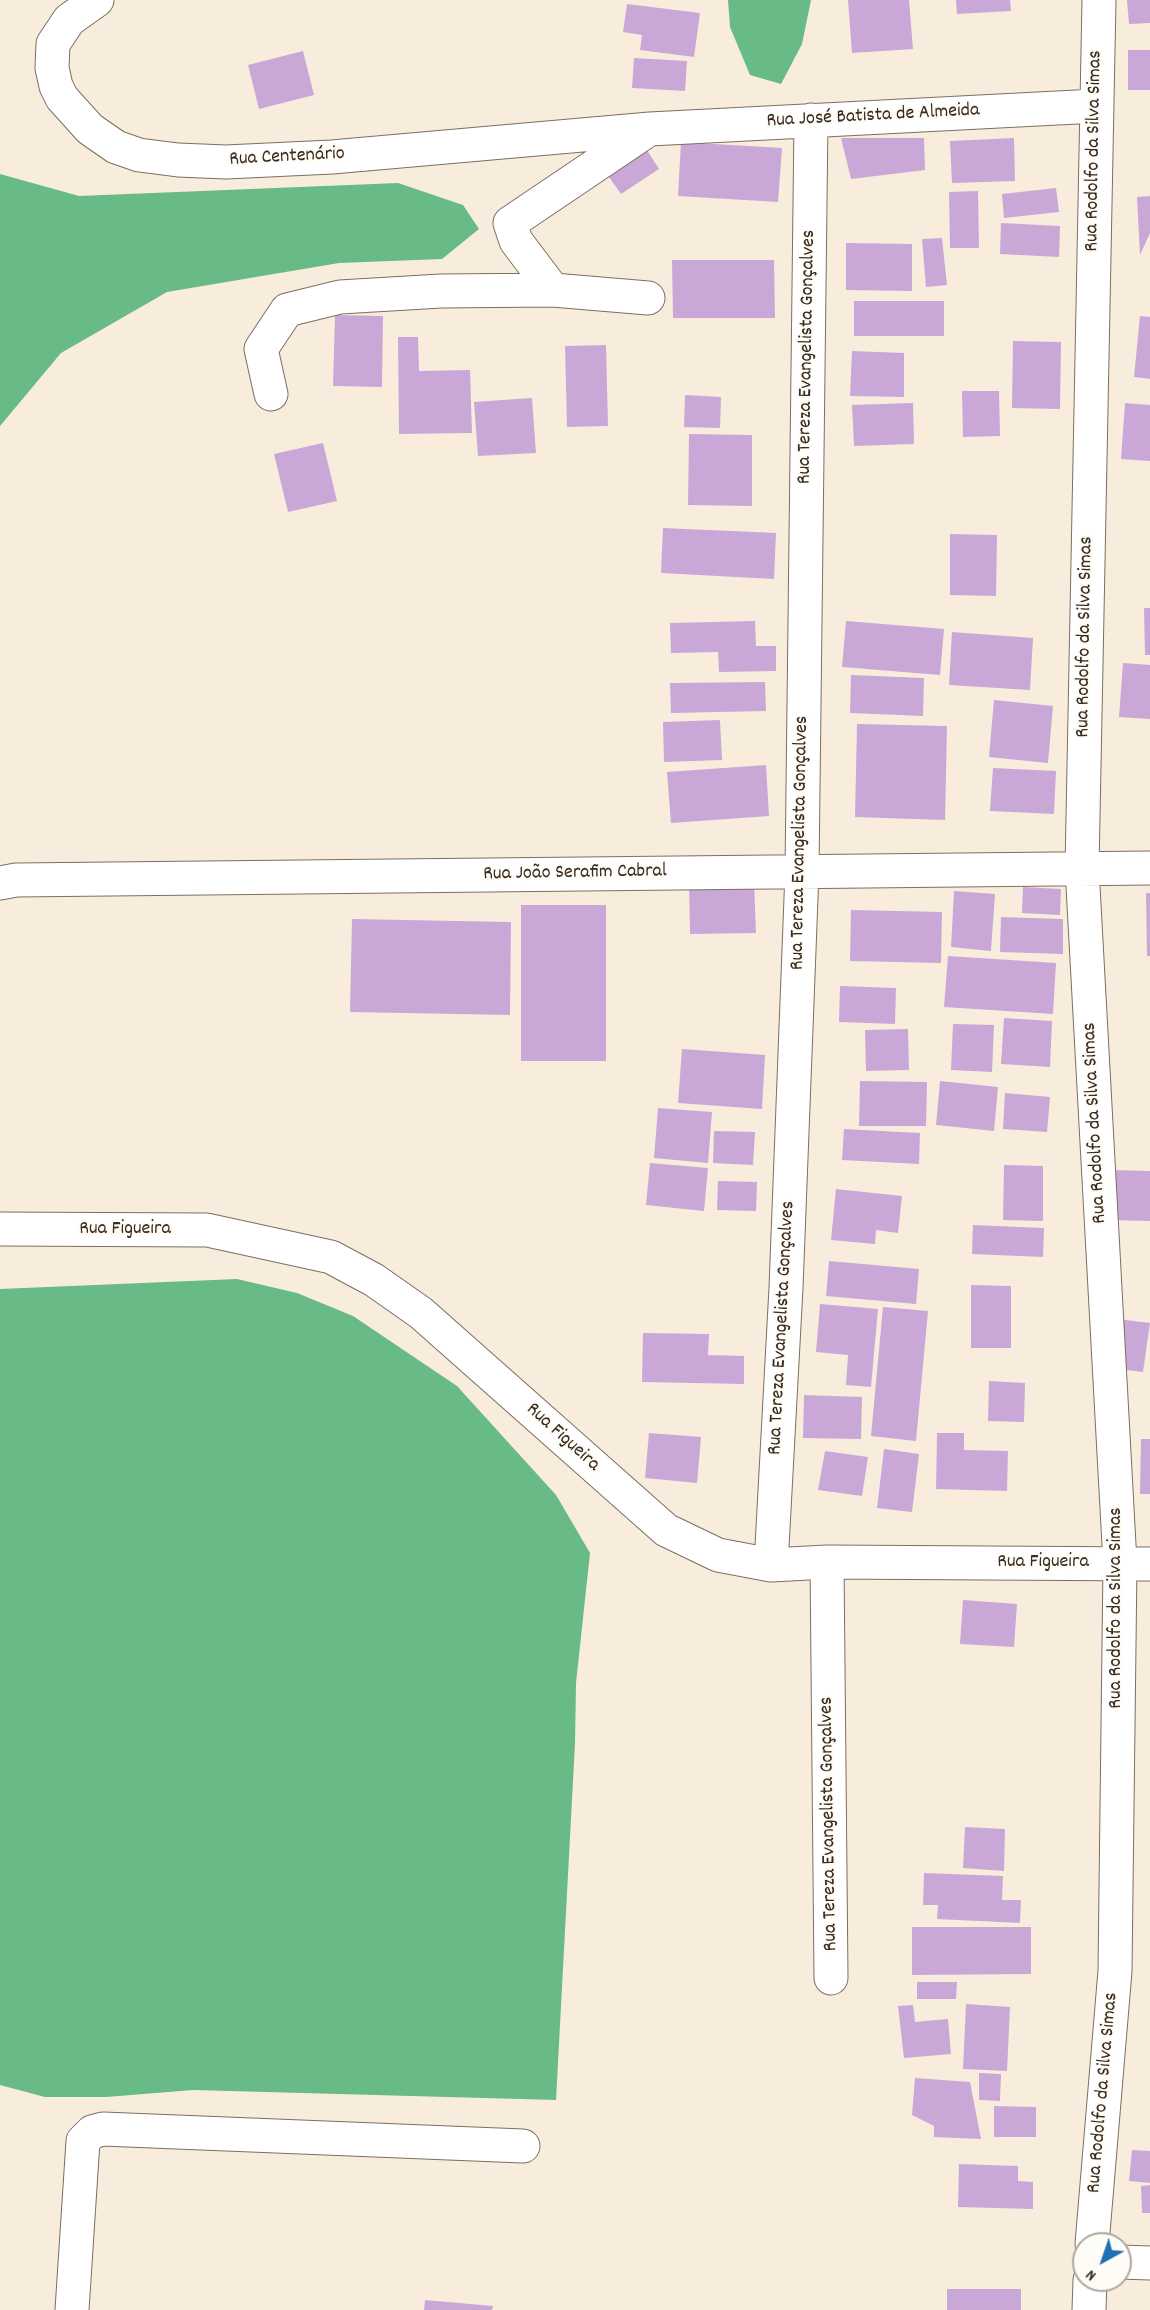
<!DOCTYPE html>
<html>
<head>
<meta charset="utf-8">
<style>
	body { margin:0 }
	#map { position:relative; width:1150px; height:2310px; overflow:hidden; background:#f8eddc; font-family:Dekko,sans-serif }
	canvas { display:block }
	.north { position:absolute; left:1072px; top:2232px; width:60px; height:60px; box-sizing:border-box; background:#fdfcf7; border:2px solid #afa8a0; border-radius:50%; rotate:220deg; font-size:16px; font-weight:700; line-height:24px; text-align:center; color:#3b2a1e }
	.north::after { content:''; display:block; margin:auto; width:21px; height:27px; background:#1f6fb2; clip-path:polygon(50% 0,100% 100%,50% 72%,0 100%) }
</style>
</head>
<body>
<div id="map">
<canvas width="1150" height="2310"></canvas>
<div class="north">N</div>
</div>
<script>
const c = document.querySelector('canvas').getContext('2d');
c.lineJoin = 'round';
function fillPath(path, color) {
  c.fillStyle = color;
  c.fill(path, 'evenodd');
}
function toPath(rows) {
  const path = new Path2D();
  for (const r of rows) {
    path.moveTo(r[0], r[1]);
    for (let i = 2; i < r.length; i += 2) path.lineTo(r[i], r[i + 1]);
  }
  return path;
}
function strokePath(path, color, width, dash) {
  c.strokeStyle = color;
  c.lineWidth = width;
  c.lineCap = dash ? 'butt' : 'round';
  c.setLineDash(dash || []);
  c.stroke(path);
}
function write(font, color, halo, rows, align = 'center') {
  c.font = font + ' Dekko,sans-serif';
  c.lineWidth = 4.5;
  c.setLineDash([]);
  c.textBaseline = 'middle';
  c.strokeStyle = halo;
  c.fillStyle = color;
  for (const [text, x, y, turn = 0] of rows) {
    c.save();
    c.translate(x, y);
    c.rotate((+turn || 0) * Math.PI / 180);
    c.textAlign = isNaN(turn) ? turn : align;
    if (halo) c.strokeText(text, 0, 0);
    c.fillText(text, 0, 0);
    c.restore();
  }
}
fillPath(toPath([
	[728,0,811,0,802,44,781,84,750,75,730,27],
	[0,174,79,196,398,183,463,205,479,229,442,259,339,263,167,292,61,353,0,426],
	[237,1279,297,1293,353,1316,457,1386,556,1495,590,1553,576,1683,575,1743,556,2100,193,2090,106,2097,45,2097,0,2085,0,1289]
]), '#68ba86');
fillPath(toPath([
	[848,0,909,0,913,49,852,53],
	[956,0,1010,0,1011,11,957,14],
	[1127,0,1150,0,1150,23,1129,24],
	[627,4,700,13,694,57,640,50,642,35,623,32],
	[1128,50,1150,50,1150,90,1128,90],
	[303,51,314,95,259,109,248,65],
	[634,58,687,61,685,91,632,88],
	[841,138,924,138,925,170,851,179],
	[1014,138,1015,181,952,183,950,141],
	[681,142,782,148,778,202,678,196],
	[643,144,659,169,621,194,604,170],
	[1056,188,1059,212,1004,218,1002,194],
	[978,191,979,248,950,248,949,192],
	[1150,196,1150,233,1140,255,1137,197],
	[1001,223,1060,226,1059,257,1000,254],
	[942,238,947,285,926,287,922,239],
	[846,243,912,244,912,291,846,290],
	[672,260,774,260,775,318,673,318],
	[854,301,944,301,944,336,854,336],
	[335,315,383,316,382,387,333,386],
	[1140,316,1150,317,1150,379,1134,377],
	[398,337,418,337,419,371,470,370,472,433,399,434],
	[1013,341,1061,342,1060,409,1012,408],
	[606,345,608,426,567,427,565,346],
	[852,351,904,353,904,397,850,396],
	[962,391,999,391,1000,436,963,437],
	[685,395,721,397,720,428,684,427],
	[532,398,536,453,478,456,474,402],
	[913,403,914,444,854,446,852,405],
	[1125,403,1150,405,1150,461,1121,459],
	[689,434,752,435,752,506,688,505],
	[323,443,337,501,288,512,274,454],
	[663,528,776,533,774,579,661,573],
	[950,534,997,535,996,596,950,595],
	[1144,608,1150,608,1150,655,1145,655],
	[755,621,756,646,776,646,776,671,719,672,718,652,671,653,670,623],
	[846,621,944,629,940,675,842,667],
	[952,632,1033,638,1030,690,949,685],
	[1123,663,1150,665,1150,719,1119,717],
	[851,675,924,678,923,716,850,713],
	[765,682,766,711,671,713,670,683],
	[994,700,1053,706,1048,763,989,757],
	[720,720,722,760,664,762,663,722],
	[857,724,947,726,945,820,855,817],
	[766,765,769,816,671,823,667,772],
	[993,768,1056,771,1054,814,990,811],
	[754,881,756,933,690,934,689,882],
	[1023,887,1061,889,1060,915,1022,913],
	[954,891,995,894,991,951,951,947],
	[1146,893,1150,893,1150,956,1147,956],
	[521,905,606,905,606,1061,521,1061],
	[851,910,942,912,941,963,850,961],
	[1001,917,1063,919,1063,954,1000,952],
	[352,919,511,922,510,1015,350,1012],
	[948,956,1056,963,1053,1014,944,1007],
	[840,986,896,988,895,1024,839,1022],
	[1004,1018,1052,1021,1050,1067,1001,1064],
	[953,1024,994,1025,992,1072,951,1070],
	[908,1029,909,1070,866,1071,865,1030],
	[682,1049,765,1055,762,1109,678,1103],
	[860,1081,927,1082,926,1126,859,1126],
	[940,1081,998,1087,994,1131,936,1125],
	[1005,1093,1050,1097,1047,1132,1003,1129],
	[658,1108,712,1112,708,1163,654,1158],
	[844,1129,920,1133,919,1164,842,1160],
	[714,1131,755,1132,753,1165,713,1163],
	[650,1163,708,1168,704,1211,646,1205],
	[1004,1165,1043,1166,1043,1221,1003,1220],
	[1110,1170,1150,1171,1150,1221,1108,1220],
	[718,1181,757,1182,756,1211,717,1210],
	[836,1189,902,1196,898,1233,876,1230,875,1244,831,1240],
	[973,1225,1044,1228,1043,1257,972,1254],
	[829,1261,919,1269,916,1304,826,1296],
	[971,1285,1011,1286,1011,1348,971,1348],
	[820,1304,878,1309,871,1387,846,1385,848,1355,816,1352],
	[883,1307,928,1311,916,1441,871,1436],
	[1109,1318,1150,1323,1143,1372,1102,1367],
	[643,1333,709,1334,708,1355,744,1356,744,1384,642,1382],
	[989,1381,1025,1383,1024,1422,988,1421],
	[804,1395,862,1397,861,1439,803,1438],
	[649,1433,701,1437,697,1483,645,1478],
	[937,1433,964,1433,964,1450,1008,1451,1007,1491,936,1489],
	[1141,1439,1150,1439,1150,1494,1140,1494],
	[884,1449,919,1454,912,1512,877,1508],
	[825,1451,868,1457,862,1496,818,1490],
	[963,1600,1017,1604,1014,1647,960,1644],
	[965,1827,1005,1829,1004,1871,963,1868],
	[924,1873,1003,1876,1002,1900,1021,1900,1020,1923,937,1919,938,1905,923,1905],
	[912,1927,1031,1927,1031,1974,912,1975],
	[917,1982,957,1982,956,1999,917,1999],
	[966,2004,1010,2007,1007,2071,963,2069],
	[913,2005,915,2022,948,2019,951,2054,904,2058,898,2006],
	[979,2073,1001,2074,1000,2101,979,2100],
	[915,2078,970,2082,981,2139,934,2137,934,2126,912,2115],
	[994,2106,1036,2107,1036,2137,994,2137],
	[1132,2150,1150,2151,1150,2183,1129,2181],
	[959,2164,1018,2166,1018,2181,1033,2182,1033,2209,958,2207],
	[1150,2185,1150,2213,1142,2213,1141,2186],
	[947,2289,1021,2289,1021,2310,947,2310],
	[425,2300,493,2306,492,2310,424,2310]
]), '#c9a8d7');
const minor = toPath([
	[97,0,69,20,53,44,52,68,56,86,62,98,90,129,116,147,139,155,178,160,226,162,332,157,650,129,1096,106],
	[553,290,516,241,510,223,648,130],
	[271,394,261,349,287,310,340,297,441,291,553,290,648,298],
	[0,883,16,880,1150,868],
	[0,1229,207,1230,331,1257,374,1280,421,1313,666,1530,718,1555,771,1565,827,1562,1150,1564],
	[827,1562,831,1978],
	[771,1565,786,1288,802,872,811,120],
	[1092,2244,1115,1971,1120,1563,1082,868,1099,0],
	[1120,2262,1150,2263],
	[72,2310,83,2141,92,2132,103,2129,523,2146],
	[1089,2310,1090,2280]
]);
strokePath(minor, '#7d6e60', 35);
strokePath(minor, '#fff', 33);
write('20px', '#3b2a1e', '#fdfcf7', [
	["Rua José Batista de Almeida",873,117,-3],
	["Rua Rodolfo da Silva Simas",1095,151,-89],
	["Rua Centenário",287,158,-3],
	["Rua Tereza Evangelista Gonçalves",808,357,-89],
	["Rua Rodolfo da Silva Simas",1086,637,-89],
	["Rua Tereza Evangelista Gonçalves",801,843,-89],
	["Rua João Serafim Cabral",575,874,-1],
	["Rua Rodolfo da Silva Simas",1096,1123,-93],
	["Rua Figueira",125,1230],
	["Rua Tereza Evangelista Gonçalves",783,1328,-87],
	["Rua Figueira",562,1438,42],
	["Rua Figueira",1043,1563],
	["Rua Rodolfo da Silva Simas",1117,1608,-90],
	["Rua Tereza Evangelista Gonçalves",830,1824,-91],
	["Rua Rodolfo da Silva Simas",1104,2093,-85]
]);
</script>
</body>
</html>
